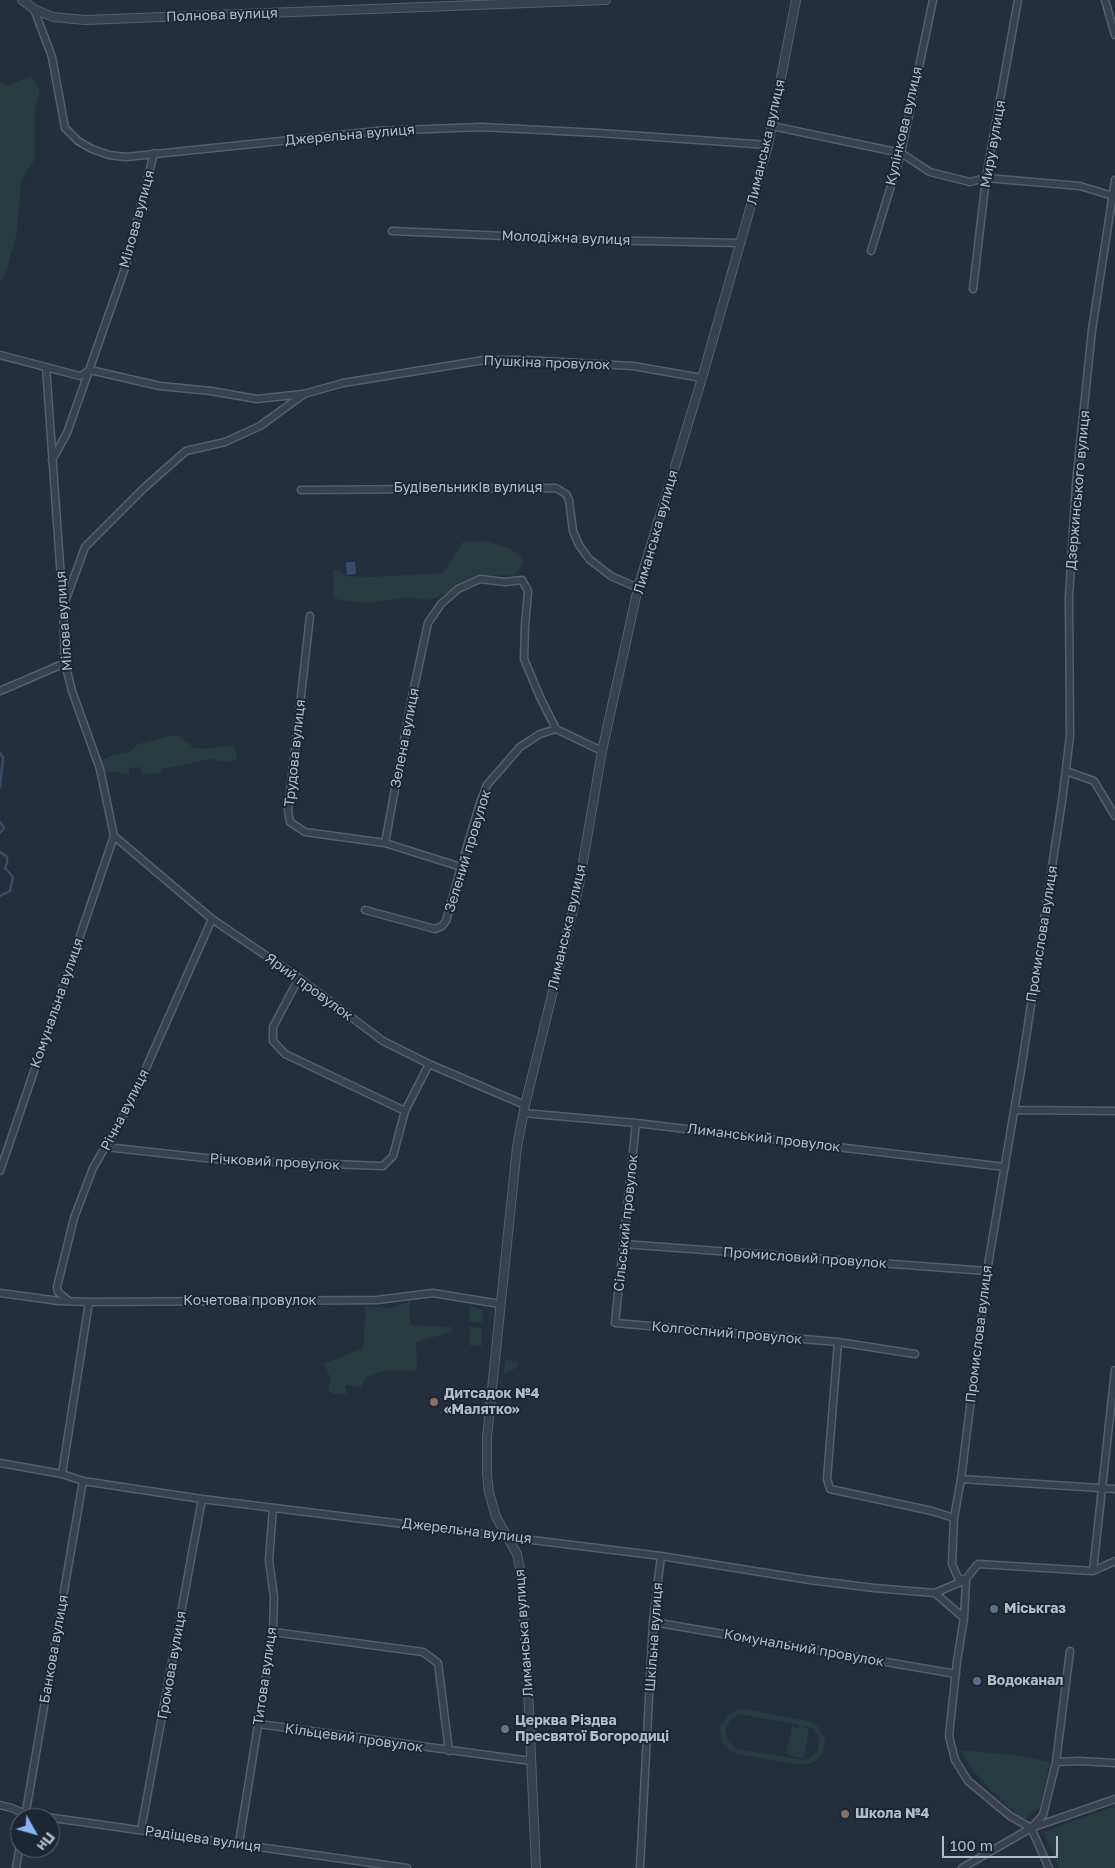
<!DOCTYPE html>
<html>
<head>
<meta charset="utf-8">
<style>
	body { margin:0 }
	#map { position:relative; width:1115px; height:1868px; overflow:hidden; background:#242f3e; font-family:"Golos Text",sans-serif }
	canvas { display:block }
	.north { position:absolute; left:10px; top:1808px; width:50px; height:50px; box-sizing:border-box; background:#1d2633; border:1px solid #59626f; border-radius:50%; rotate:128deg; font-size:14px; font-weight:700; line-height:20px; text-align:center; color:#b4bcc9 }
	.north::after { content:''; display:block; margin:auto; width:18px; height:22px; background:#8ab4f8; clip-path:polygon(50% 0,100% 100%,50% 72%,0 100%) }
	.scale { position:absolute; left:942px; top:1836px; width:116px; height:22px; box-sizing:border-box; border:2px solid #b4bcc9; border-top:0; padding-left:6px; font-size:15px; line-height:18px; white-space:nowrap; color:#b4bcc9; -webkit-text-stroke:4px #1d2633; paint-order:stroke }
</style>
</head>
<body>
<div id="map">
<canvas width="1115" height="1868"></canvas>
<div class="north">Пн</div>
<div class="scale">100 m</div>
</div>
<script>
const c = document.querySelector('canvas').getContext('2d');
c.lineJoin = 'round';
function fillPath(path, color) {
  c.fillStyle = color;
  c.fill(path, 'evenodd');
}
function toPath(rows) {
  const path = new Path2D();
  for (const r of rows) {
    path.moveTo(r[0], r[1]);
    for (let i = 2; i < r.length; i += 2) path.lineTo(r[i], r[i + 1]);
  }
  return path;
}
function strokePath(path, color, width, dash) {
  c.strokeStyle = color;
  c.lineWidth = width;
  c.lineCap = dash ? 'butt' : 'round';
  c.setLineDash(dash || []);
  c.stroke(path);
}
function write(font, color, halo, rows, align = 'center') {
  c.font = font + ' "Golos Text",sans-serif';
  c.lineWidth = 4;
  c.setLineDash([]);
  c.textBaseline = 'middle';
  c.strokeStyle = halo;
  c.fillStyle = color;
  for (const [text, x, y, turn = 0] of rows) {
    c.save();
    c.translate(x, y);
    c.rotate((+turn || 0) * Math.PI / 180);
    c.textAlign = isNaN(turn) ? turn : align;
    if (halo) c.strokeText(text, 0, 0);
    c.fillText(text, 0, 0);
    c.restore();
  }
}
fillPath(toPath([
	[31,76,40,90,35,109,35,159,21,181,17,233,6,272,0,282,0,82,6,86],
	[485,541,511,549,521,557,524,562,515,575,482,576,467,579,441,596,427,600,408,597,370,603,344,601,334,598,333,570,340,571,344,576,370,577,443,573,463,542],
	[170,736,179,736,193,747,207,749,227,746,233,747,236,750,237,760,227,762,210,759,163,769,161,772,142,775,141,767,129,768,129,775,116,772,105,772,102,760,110,756,130,752,138,744],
	[410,1301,410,1325,452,1327,452,1332,416,1342,417,1371,389,1370,376,1373,365,1378,362,1387,346,1385,346,1394,332,1394,328,1390,331,1379,324,1364,363,1348,366,1306,390,1308],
	[470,1305,483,1310,483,1323,469,1321],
	[470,1327,482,1328,482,1346,469,1345],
	[506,1360,517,1362,518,1367,503,1374],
	[744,1709,809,1721,814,1723,818,1727,824,1737,825,1742,822,1753,819,1758,810,1764,799,1765,734,1753,730,1751,722,1743,720,1727,729,1714,738,1710],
	[740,1714,810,1727,818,1734,819,1739,818,1751,809,1759,803,1760,737,1749,728,1741,725,1730,730,1720],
	[799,1725,809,1729,804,1758,798,1757,798,1758,786,1754,792,1726,798,1728],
	[961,1750,1022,1756,1050,1762,1040,1807,1025,1819,1019,1817,984,1783,969,1765],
	[1115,1806,1115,1868,1059,1868,1044,1832]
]), '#263c3f');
fillPath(toPath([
	[346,562,355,562,356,574,347,575]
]), '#394c67');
strokePath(toPath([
	[0,753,3,758,0,787],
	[0,822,4,828,0,833],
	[0,852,7,857,7,863,5,868,13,877,10,891,0,896]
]), '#394c67', 2.5);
const minor = toPath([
	[1105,0,1115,35],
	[34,9,52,57,65,128,78,141,92,149,109,155,126,157,378,131,481,127,599,133,768,145],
	[772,126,901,153,930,172,970,182,986,178,1080,186,1113,196],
	[392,231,595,240,741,243],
	[871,251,901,153,933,0],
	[973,289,986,178,1018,0],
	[0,355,80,376,90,370],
	[46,367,63,607,65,663,72,691,100,769,114,836],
	[90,370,160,386,211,391,257,399,303,394],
	[52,460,67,433,125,268,154,153],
	[301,490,556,488,566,494,569,500,573,531,579,545,589,559,611,576,638,588],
	[63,607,85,547,144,488,186,451,225,442,260,426,304,394,343,383,484,360,525,360,633,366,702,378],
	[310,616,288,811,290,822,305,832,385,843],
	[0,691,65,663],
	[556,729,602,751],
	[1066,771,1094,781,1115,816],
	[114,836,212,919,299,978,383,1041,429,1064,525,1105],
	[365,910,435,929,442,926,446,921,461,867,480,803,487,785,520,747,540,734,556,729,540,697,524,659,525,626,528,591,522,580,505,582,480,579,458,589,441,604,428,623,412,697,385,843,461,867],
	[299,978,273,1027,273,1041,285,1054,405,1111],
	[1014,1110,1115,1111],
	[523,1113,636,1123,1005,1167],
	[636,1123,615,1323,838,1342,915,1354],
	[106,1147,223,1160,383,1166,393,1156,405,1111,429,1064],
	[0,1171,114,836],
	[623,1244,987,1271],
	[0,1293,59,1301,89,1302,377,1300,433,1293,500,1304],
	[69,1301,58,1292,57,1287,74,1218,93,1168,131,1102,212,919],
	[838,1342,827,1479,830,1489,932,1511,954,1518],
	[0,1463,62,1474,83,1481,202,1499,661,1556,810,1580,874,1588,935,1593,965,1580,978,1564,1093,1571,1115,1561],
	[62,1474,89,1302],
	[961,1479,1115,1489],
	[1093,1571,1115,1370],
	[935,1593,964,1618],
	[653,1622,956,1674],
	[273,1632,423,1652,438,1663,449,1751],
	[259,1724,531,1761],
	[1056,1762,1079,1761,1115,1763],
	[0,1805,12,1808,25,1814,407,1868],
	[25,1817,83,1481],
	[1031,1828,1010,1816,968,1781,955,1760,949,1736,957,1661,964,1618,966,1582,965,1580,958,1578,952,1564,954,1518,961,1479,987,1271,1022,1064,1062,801,1070,736,1069,597,1076,484,1092,330,1115,180],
	[1031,1828,1043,1815,1056,1762,1070,1651],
	[1031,1828,1049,1868],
	[141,1830,202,1499],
	[239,1843,273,1632,274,1597,269,1560,273,1508],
	[16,1868,20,1845],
	[640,1868,653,1622,661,1556],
	[962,1868,1031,1828,1115,1799]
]);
const tertiary = toPath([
	[22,0,34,9,53,17,85,20,606,0],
	[536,1868,527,1666,520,1568,517,1554,496,1517,489,1492,487,1474,487,1437,517,1147,525,1105,579,885,602,751,638,588,702,378,768,145,796,0]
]);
strokePath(minor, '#565f6c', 9);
strokePath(tertiary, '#565f6c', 10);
strokePath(minor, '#38414e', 6);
strokePath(tertiary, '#38414e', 8);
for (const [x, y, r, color] of [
	[434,1402,5,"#8d6e63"],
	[994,1609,5,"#5c6f8a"],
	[977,1681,5,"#5c6f8a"],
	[505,1729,5,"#6b7280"],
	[845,1814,5,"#8d6e63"]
]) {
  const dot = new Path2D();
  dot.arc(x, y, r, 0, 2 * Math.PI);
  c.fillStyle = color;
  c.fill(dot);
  strokePath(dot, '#1d2633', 2);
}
write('14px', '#b4bcc9', '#1d2633', [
	["Полнова вулиця",222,15,-2],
	["Кулінкова вулиця",904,126,-77],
	["Джерельна вулиця",350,135,-5],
	["Лиманська вулиця",766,142,-77],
	["Миру вулиця",993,144,-80],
	["Мілова вулиця",137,219,-75],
	["Молодіжна вулиця",566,238,2],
	["Пушкіна провулок",547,363,2],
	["Будівельників вулиця",468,488],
	["Дзержинського вулиця",1078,490,-85],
	["Лиманська вулиця",656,532,-74],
	["Мілова вулиця",64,621,-94],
	["Зелена вулиця",405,738,-79],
	["Трудова вулиця",295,753,-84],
	["Зелений провулок",468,851,-73],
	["Лиманська вулиця",567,927,-77],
	["Промислова вулиця",1042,934,-81],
	["Ярий провулок",309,987,36],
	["Комунальна вулиця",57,1003,-71],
	["Річна вулиця",125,1110,-63],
	["Лиманський провулок",764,1138,7],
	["Річковий провулок",275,1162,3],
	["Сільський провулок",626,1223,-84],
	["Промисловий провулок",805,1258,4],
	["Кочетова провулок",250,1301],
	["Колгоспний провулок",727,1333,5],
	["Промислова вулиця",979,1334,-83],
	["Джерельна вулиця",467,1531,7],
	["Лиманська вулиця",524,1633,-94],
	["Шкільна вулиця",654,1637,-86],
	["Комунальний провулок",804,1648,10],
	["Банкова вулиця",54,1649,-80],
	["Громова вулиця",172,1665,-80],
	["Титова вулиця",265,1676,-82],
	["Кільцевий провулок",354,1738,8],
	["Радіщева вулиця",203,1839,8]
]);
write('bold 14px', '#b4bcc9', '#1d2633', [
	["Дитсадок №4",444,1394],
	["«Малятко»",444,1410],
	["Міськгаз",1004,1609],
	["Водоканал",987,1681],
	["Церква Різдва",515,1721],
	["Пресвятої Богородиці",515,1737],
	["Школа №4",855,1814]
], 'left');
</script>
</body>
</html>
